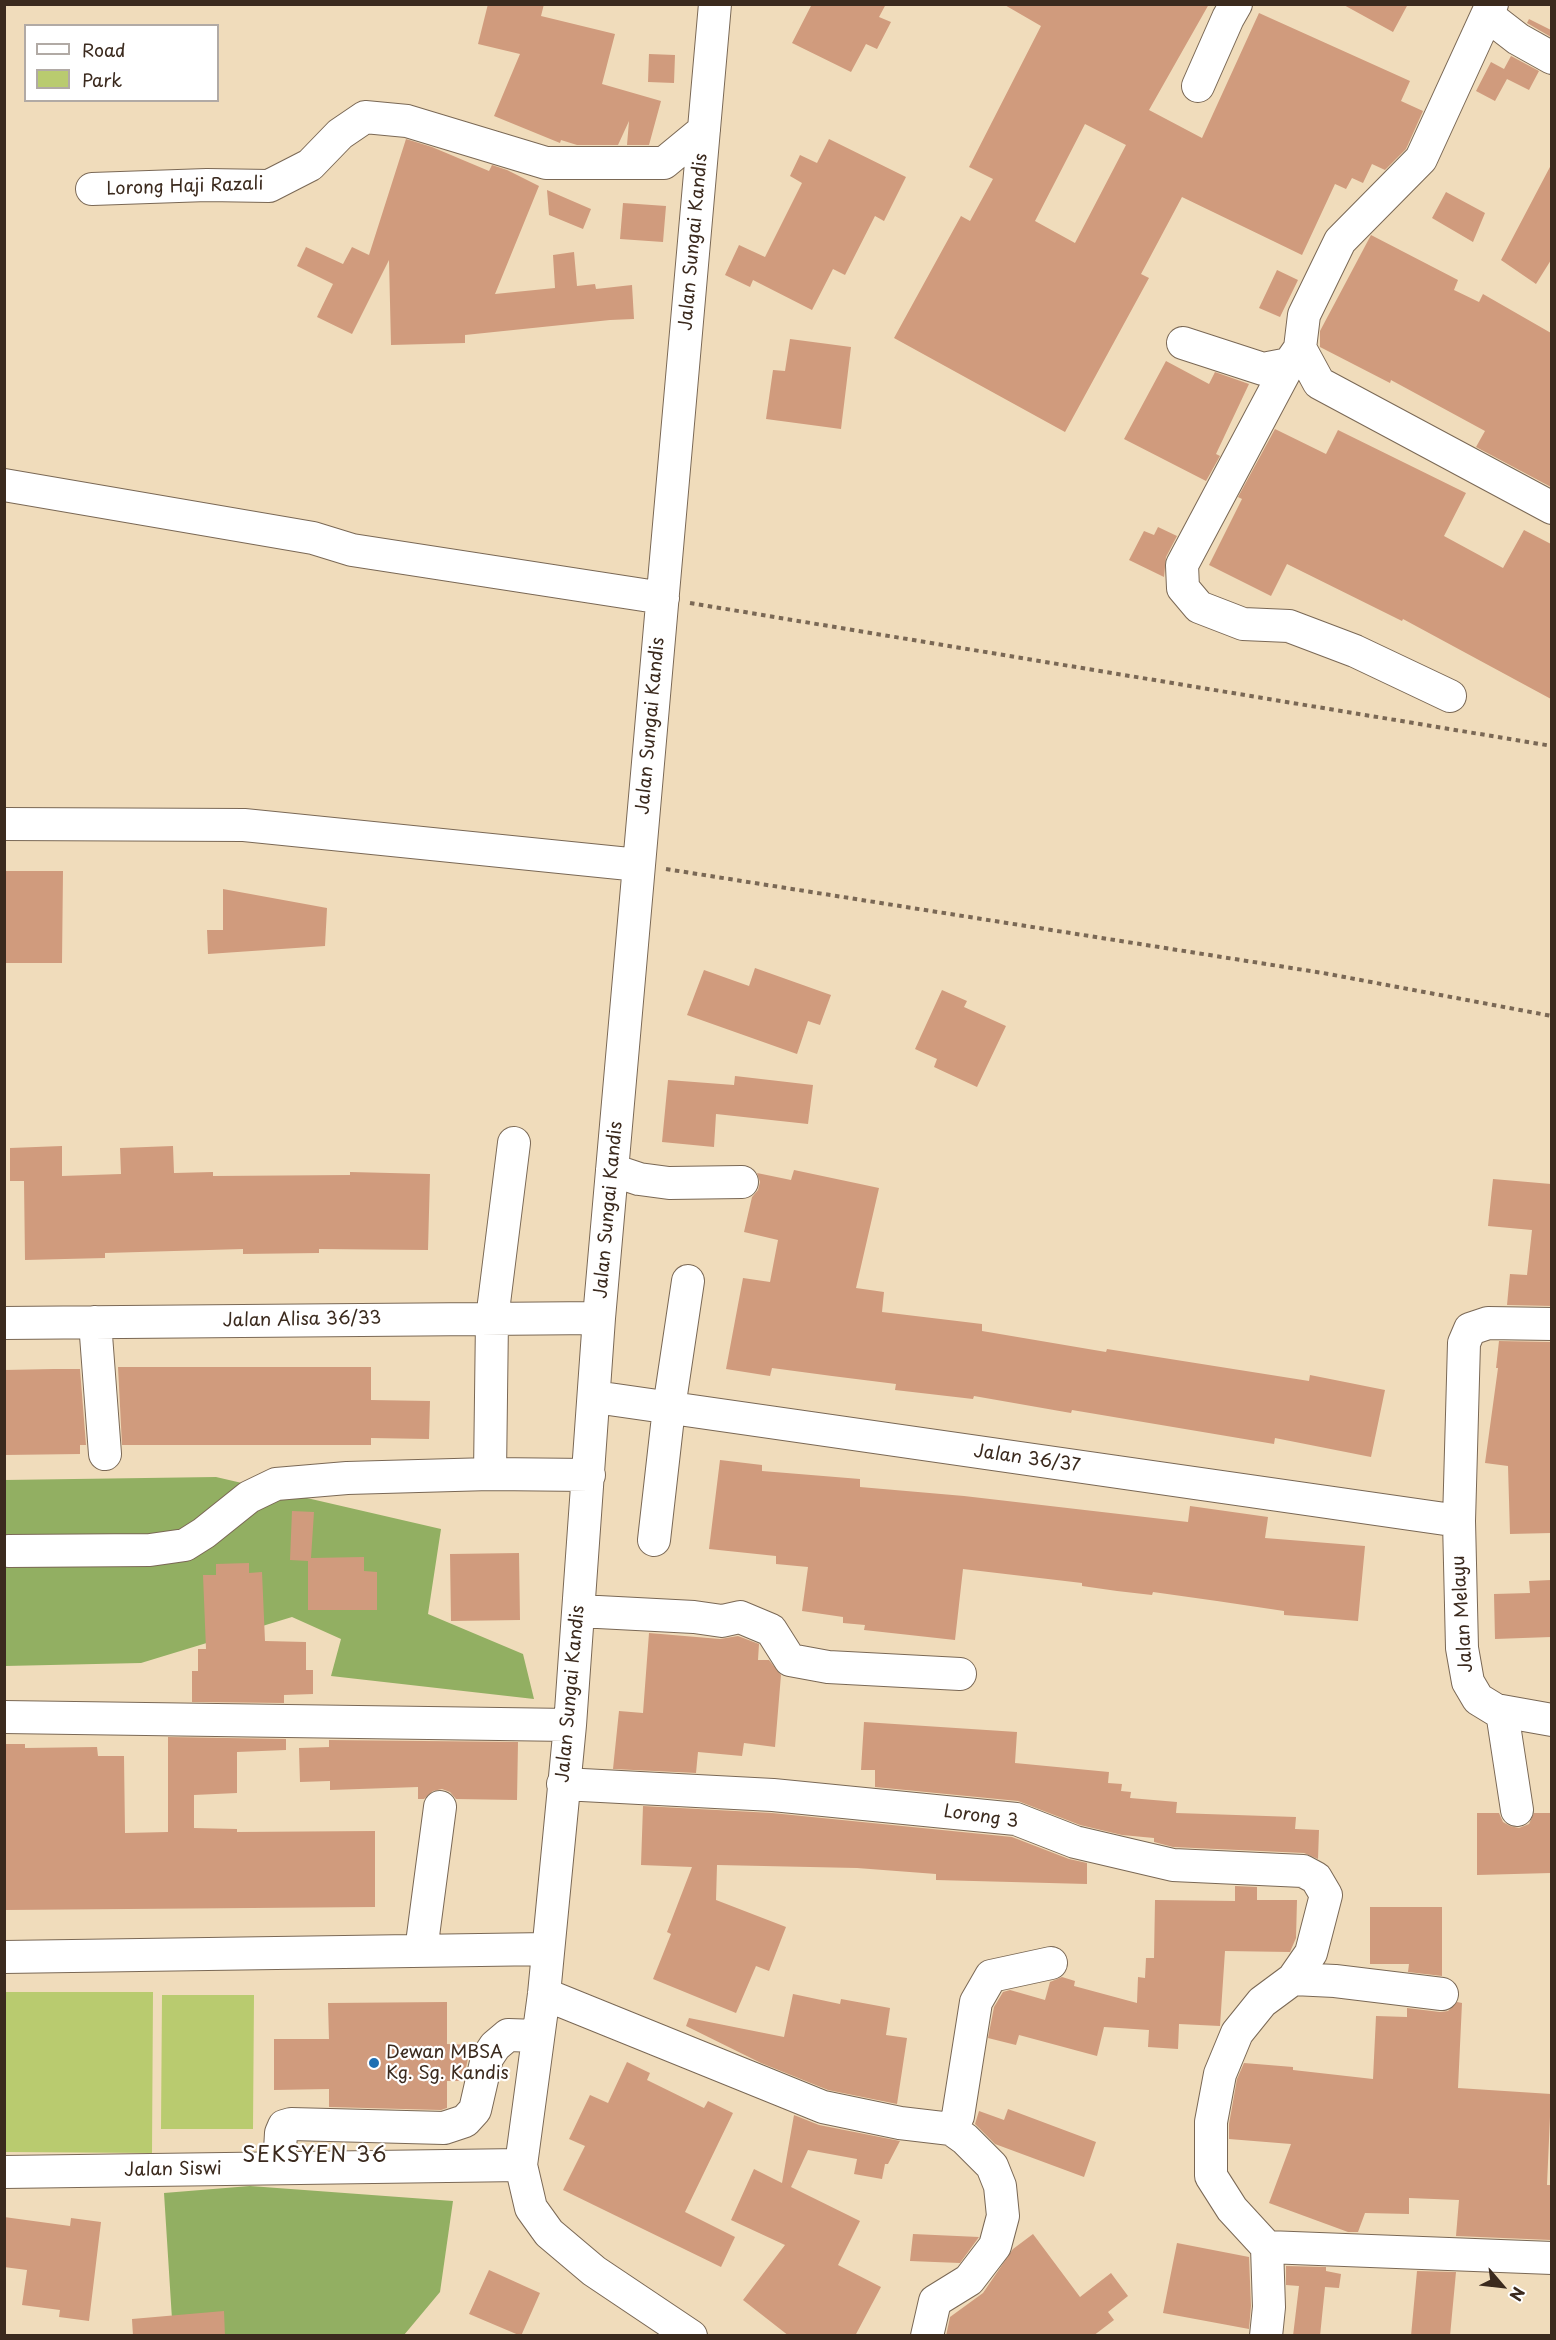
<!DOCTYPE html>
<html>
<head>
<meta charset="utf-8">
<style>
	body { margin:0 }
	#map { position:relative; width:1556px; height:2340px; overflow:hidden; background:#f0dcbb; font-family:"Playpen Sans",sans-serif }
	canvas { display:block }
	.frame { position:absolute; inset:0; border:6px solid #3b2a1e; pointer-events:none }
	.legend { position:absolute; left:24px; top:24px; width:195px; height:78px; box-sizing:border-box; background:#fff; border:2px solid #b1aaa5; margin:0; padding:8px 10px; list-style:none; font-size:18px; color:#3b2a1e }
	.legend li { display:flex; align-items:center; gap:12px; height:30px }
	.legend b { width:30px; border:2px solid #b1aaa5 }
	.north { position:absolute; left:1472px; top:2256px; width:60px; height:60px; -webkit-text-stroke:4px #fff; paint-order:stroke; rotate:118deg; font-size:16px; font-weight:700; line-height:24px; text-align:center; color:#3b2a1e }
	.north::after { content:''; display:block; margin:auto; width:21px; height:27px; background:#3b2a1e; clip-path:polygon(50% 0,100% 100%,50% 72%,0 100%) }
</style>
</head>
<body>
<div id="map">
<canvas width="1556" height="2340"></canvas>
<div class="frame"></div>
<ul class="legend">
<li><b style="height:8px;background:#fff"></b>Road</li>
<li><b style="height:16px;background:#b9cb6f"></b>Park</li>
</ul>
<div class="north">N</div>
</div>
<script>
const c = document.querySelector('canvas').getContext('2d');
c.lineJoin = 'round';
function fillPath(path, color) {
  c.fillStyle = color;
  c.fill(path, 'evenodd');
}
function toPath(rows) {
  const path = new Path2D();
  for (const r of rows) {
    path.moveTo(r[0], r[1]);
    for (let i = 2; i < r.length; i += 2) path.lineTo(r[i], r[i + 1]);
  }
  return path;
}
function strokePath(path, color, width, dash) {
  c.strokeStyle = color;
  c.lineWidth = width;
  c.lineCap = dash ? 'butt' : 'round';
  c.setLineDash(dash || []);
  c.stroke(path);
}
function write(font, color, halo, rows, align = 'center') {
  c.font = font + ' "Playpen Sans",sans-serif';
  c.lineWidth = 4.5;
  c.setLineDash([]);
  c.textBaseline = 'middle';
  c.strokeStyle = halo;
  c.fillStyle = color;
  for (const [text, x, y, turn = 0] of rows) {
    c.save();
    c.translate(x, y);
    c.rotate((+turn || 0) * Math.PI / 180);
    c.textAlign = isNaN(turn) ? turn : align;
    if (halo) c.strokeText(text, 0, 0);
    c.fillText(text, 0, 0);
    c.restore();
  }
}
fillPath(toPath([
	[5,1992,153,1992,152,2153,5,2152],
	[162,1995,254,1995,253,2129,161,2129]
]), '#b9cb6f');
fillPath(toPath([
	[216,1477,441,1529,428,1614,523,1654,534,1699,331,1676,341,1639,292,1617,141,1663,5,1666,4,1480],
	[250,2186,453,2201,440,2292,404,2335,173,2335,164,2193]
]), '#92af62');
fillPath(toPath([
	[488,4,544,4,541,16,615,34,602,84,661,101,649,145,627,145,629,121,618,145,577,145,561,140,560,143,494,116,520,54,478,44],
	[812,4,886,4,879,17,891,22,877,49,866,44,851,72,792,43],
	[1003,4,1209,4,1149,110,1202,138,1259,13,1410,81,1401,101,1423,111,1406,149,1385,170,1372,164,1363,183,1352,178,1346,189,1335,184,1302,255,1182,197,1141,274,1149,278,1065,432,894,338,961,216,970,221,993,179,969,167,1041,26],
	[1085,124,1126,145,1075,243,1035,221],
	[1342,4,1408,4,1393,32],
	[1529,19,1551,30,1551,37,1527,23],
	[649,54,675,55,674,83,648,82],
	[1511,56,1539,71,1529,90,1507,79,1495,101,1476,91,1491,62,1504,69],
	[406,139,432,147,489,171,492,165,507,170,539,186,495,294,555,288,553,255,574,252,577,286,595,284,596,289,632,285,634,319,610,320,465,335,465,343,391,345,389,260,352,334,317,317,333,284,297,266,306,247,343,264,352,247,369,255],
	[829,139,906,177,884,221,875,216,845,275,833,269,812,310,753,280,750,287,725,275,739,245,765,257,802,183,790,176,800,155,817,163],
	[1551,165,1551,260,1536,284,1501,260],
	[547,190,591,209,583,229,549,215],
	[1446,192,1485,213,1473,242,1432,218],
	[623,203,666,206,663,242,620,239],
	[1371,235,1458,280,1454,290,1479,302,1483,294,1551,333,1551,487,1476,447,1485,431,1391,380,1390,383,1320,347,1320,331],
	[1277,270,1298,280,1280,317,1259,308],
	[790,339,851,347,841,429,766,419,773,370,785,371],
	[1166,361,1209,384,1215,372,1249,384,1216,454,1220,456,1206,481,1124,439],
	[1275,429,1326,454,1338,430,1466,493,1444,536,1503,568,1524,530,1551,544,1551,699,1403,619,1402,621,1287,564,1271,596,1209,565,1242,499,1238,497],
	[1158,527,1177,536,1166,557,1164,577,1129,560,1144,531,1154,535],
	[4,871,63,871,62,963,4,963],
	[223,889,327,908,325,946,208,954,207,930,223,930],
	[755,968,831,995,820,1025,808,1021,797,1054,687,1015,704,970,749,986],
	[942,990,967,1001,964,1007,1006,1026,977,1087,934,1067,937,1059,915,1049],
	[735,1076,813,1085,808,1124,716,1114,714,1147,662,1142,668,1080,734,1085],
	[62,1146,62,1176,121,1174,120,1148,173,1146,174,1173,213,1172,213,1176,350,1175,350,1172,430,1174,428,1250,319,1249,319,1253,243,1254,243,1249,105,1253,105,1258,25,1260,24,1181,10,1181,10,1148],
	[794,1170,879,1188,856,1288,884,1292,882,1312,982,1324,982,1331,1106,1352,1107,1349,1309,1381,1310,1375,1385,1390,1371,1457,1275,1438,1274,1444,1072,1410,1071,1413,974,1396,973,1399,895,1390,896,1384,832,1376,772,1368,770,1376,726,1369,743,1278,770,1282,778,1240,744,1232,752,1197,758,1190,760,1182,757,1173,791,1180],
	[1493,1179,1551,1184,1551,1306,1507,1305,1510,1274,1527,1275,1532,1230,1488,1226],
	[1499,1341,1551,1342,1551,1533,1510,1534,1508,1466,1485,1463,1498,1368,1496,1368],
	[118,1367,371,1367,371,1400,430,1401,429,1439,371,1438,371,1445,122,1445],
	[54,1369,80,1369,86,1445,80,1445,80,1454,4,1455,4,1370],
	[720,1460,762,1465,762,1471,860,1479,860,1487,964,1496,1188,1522,1190,1506,1268,1517,1265,1538,1365,1546,1358,1621,1284,1615,1284,1611,1217,1601,1153,1592,1152,1595,1117,1591,1082,1586,1082,1583,963,1569,955,1640,864,1630,865,1625,843,1623,843,1617,802,1611,808,1567,776,1564,776,1556,709,1549],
	[292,1511,314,1512,311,1558,364,1557,364,1571,377,1572,377,1610,308,1610,308,1561,290,1560],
	[519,1553,520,1620,451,1621,450,1554],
	[249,1563,249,1573,262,1572,265,1641,306,1642,306,1670,313,1670,313,1694,284,1695,284,1703,192,1702,192,1671,198,1671,198,1649,206,1649,203,1575,216,1575,216,1564],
	[1551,1580,1551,1637,1495,1639,1494,1594,1530,1593,1529,1581],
	[649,1633,720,1639,738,1636,759,1644,758,1660,769,1660,781,1675,775,1747,744,1743,742,1756,698,1752,696,1773,613,1769,619,1711,643,1713],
	[864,1722,1017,1732,1015,1763,1109,1772,1108,1783,1122,1784,1121,1791,1131,1792,1130,1798,1177,1802,1176,1813,1296,1817,1295,1829,1319,1830,1318,1859,1304,1853,1173,1847,1154,1842,1154,1838,1122,1835,1080,1825,1018,1801,875,1787,875,1770,861,1770],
	[168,1737,286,1739,286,1750,237,1752,237,1793,194,1795,194,1828,237,1829,237,1832,375,1831,375,1907,4,1910,4,1744,25,1744,25,1748,97,1747,98,1756,124,1756,125,1833,168,1832],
	[329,1740,518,1742,517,1800,456,1799,450,1792,442,1789,433,1791,424,1799,418,1799,418,1787,330,1790,330,1781,300,1782,299,1748,329,1747],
	[643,1806,772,1813,1012,1837,1069,1859,1087,1863,1087,1884,936,1880,936,1874,857,1868,717,1865,716,1900,786,1927,769,1971,756,1966,736,2013,653,1979,671,1934,667,1932,692,1867,641,1865],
	[1477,1813,1499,1813,1503,1822,1510,1826,1519,1828,1529,1824,1534,1813,1551,1813,1551,1873,1477,1875],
	[1235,1886,1257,1887,1257,1900,1297,1900,1296,1938,1290,1952,1225,1951,1220,2026,1179,2024,1178,2049,1148,2047,1149,2030,1104,2027,1097,2056,1019,2035,1016,2045,988,2038,994,2007,1003,1992,1010,1990,1045,2000,1050,1982,1062,1977,1075,1981,1074,1986,1137,2003,1138,1977,1145,1978,1146,1958,1154,1958,1155,1900,1235,1901],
	[1370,1907,1442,1907,1442,1976,1408,1972,1409,1964,1370,1964],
	[793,1994,840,2004,841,1999,890,2008,886,2035,907,2038,897,2104,828,2090,761,2063,686,2026,689,2018,784,2037],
	[447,2002,447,2044,474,2045,469,2054,463,2081,447,2081,447,2108,441,2110,329,2107,329,2089,274,2090,274,2039,329,2039,328,2003],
	[1457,2002,1462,2003,1458,2088,1551,2094,1547,2185,1551,2185,1551,2240,1456,2236,1459,2200,1409,2198,1409,2214,1365,2213,1358,2232,1348,2232,1269,2203,1291,2144,1229,2139,1229,2124,1237,2079,1244,2063,1293,2067,1293,2070,1373,2079,1376,2016,1407,2017,1407,2008,1440,2012,1448,2011],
	[627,2062,650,2073,647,2080,704,2108,708,2101,733,2113,685,2212,735,2237,721,2267,563,2190,585,2146,569,2139,590,2095,608,2103],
	[1008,2109,1096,2142,1084,2177,995,2144,975,2124,979,2111,1004,2120],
	[794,2115,819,2125,900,2141,888,2164,885,2164,882,2179,854,2174,857,2159,808,2150,791,2187,860,2221,838,2265,881,2287,855,2336,789,2336,743,2300,785,2245,731,2220,754,2169,782,2183],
	[4,2217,70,2226,71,2218,101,2222,89,2321,59,2317,60,2310,22,2305,27,2270,4,2267],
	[913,2234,979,2237,960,2263,910,2261],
	[1033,2234,1080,2297,1111,2273,1128,2296,1108,2312,1114,2320,1093,2336,946,2336,950,2317,983,2293,1013,2249],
	[1177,2243,1249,2257,1251,2306,1249,2329,1163,2313],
	[1286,2266,1326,2267,1326,2271,1341,2274,1339,2288,1325,2287,1320,2336,1293,2336,1299,2286,1286,2285],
	[489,2270,540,2293,521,2336,469,2314],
	[1417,2271,1456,2272,1450,2336,1411,2336],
	[224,2311,225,2336,133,2336,132,2319]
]), '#d09b7d');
const minor = toPath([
	[1492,4,1421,159,1340,241,1304,315,1300,348,1319,383,1552,508],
	[1487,15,1518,39,1552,58],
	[1198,86,1228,18,1236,4],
	[92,189,207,185,269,186,310,165,340,134,365,117,407,121,546,163,664,163,704,130],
	[1183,343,1263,369,1289,364,1298,351],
	[1289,364,1182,565,1183,588,1199,607,1243,624,1289,626,1355,651,1450,696],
	[4,485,313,538,352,550,663,598],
	[4,824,244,825,639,865],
	[612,1170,639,1179,669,1183,742,1182],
	[95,1322,105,1454],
	[4,1323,599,1318],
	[1552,1324,1488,1323,1470,1329,1464,1343,1459,1521,1462,1648,1468,1682,1478,1699,1496,1710,1552,1720],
	[595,1397,1459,1521],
	[490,1474,492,1319,514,1143],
	[654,1540,669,1408,688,1281],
	[8,1551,150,1550,185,1545,204,1533,249,1497,276,1484,347,1478,490,1474,589,1475],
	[579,1611,694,1617,722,1621,740,1617,771,1630,790,1660,828,1667,960,1674],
	[1502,1712,1517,1810],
	[4,1717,570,1725],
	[563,1784,773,1795,1016,1819,1075,1842,1173,1865,1303,1871,1316,1878,1326,1895,1311,1953,1293,1979],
	[421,1951,440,1807],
	[4,1957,548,1949],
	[544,1994,823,2107,900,2123,951,2129,958,2116,976,2002,991,1976,1051,1963],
	[279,2168,281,2133,284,2126,291,2124,444,2128,465,2121,475,2110,487,2058,495,2046,508,2035,538,2036],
	[4,2172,521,2165],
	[1267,2247,1552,2258],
	[691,2336,594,2271,549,2233,531,2208,521,2165,544,1994,570,1725,599,1318,715,4],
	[927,2336,935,2301,969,2280,995,2246,1003,2216,1000,2186,992,2166,965,2139,951,2129],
	[1266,2336,1269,2307,1267,2247,1232,2209,1211,2176,1211,2122,1220,2074,1237,2033,1262,2002,1293,1979,1335,1981,1442,1994]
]);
strokePath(minor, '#7a6855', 34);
strokePath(toPath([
	[690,603,1552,746],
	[666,869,1323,973,1552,1016]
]), '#7a6855', 4, [4.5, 4.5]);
strokePath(minor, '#fff', 32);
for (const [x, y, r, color] of [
	[374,2063,6,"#1f6fb2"]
]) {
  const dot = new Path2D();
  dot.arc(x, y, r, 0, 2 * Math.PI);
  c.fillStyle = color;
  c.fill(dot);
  strokePath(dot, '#fff', 2);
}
write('18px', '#3b2a1e', '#fff', [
	["Lorong Haji Razali",185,187,-2],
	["Jalan Sungai Kandis",694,242,-85],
	["Jalan Sungai Kandis",651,726,-85],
	["Jalan Sungai Kandis",609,1210,-85],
	["Jalan Alisa 36/33",302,1320,-1],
	["Jalan 36/37",1027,1459,8],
	["Jalan Melayu",1463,1614,-94],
	["Jalan Sungai Kandis",571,1694,-85],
	["Lorong 3",981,1817,8],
	["Jalan Siswi",173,2170,-1]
]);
write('18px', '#3b2a1e', '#fff', [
	["Dewan MBSA",386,2053],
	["Kg. Sg. Kandis",386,2074]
], 'left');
c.letterSpacing = '1.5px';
write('21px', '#3b2a1e', '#fff', [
	["SEKSYEN 36",315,2156]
]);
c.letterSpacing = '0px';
</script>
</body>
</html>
